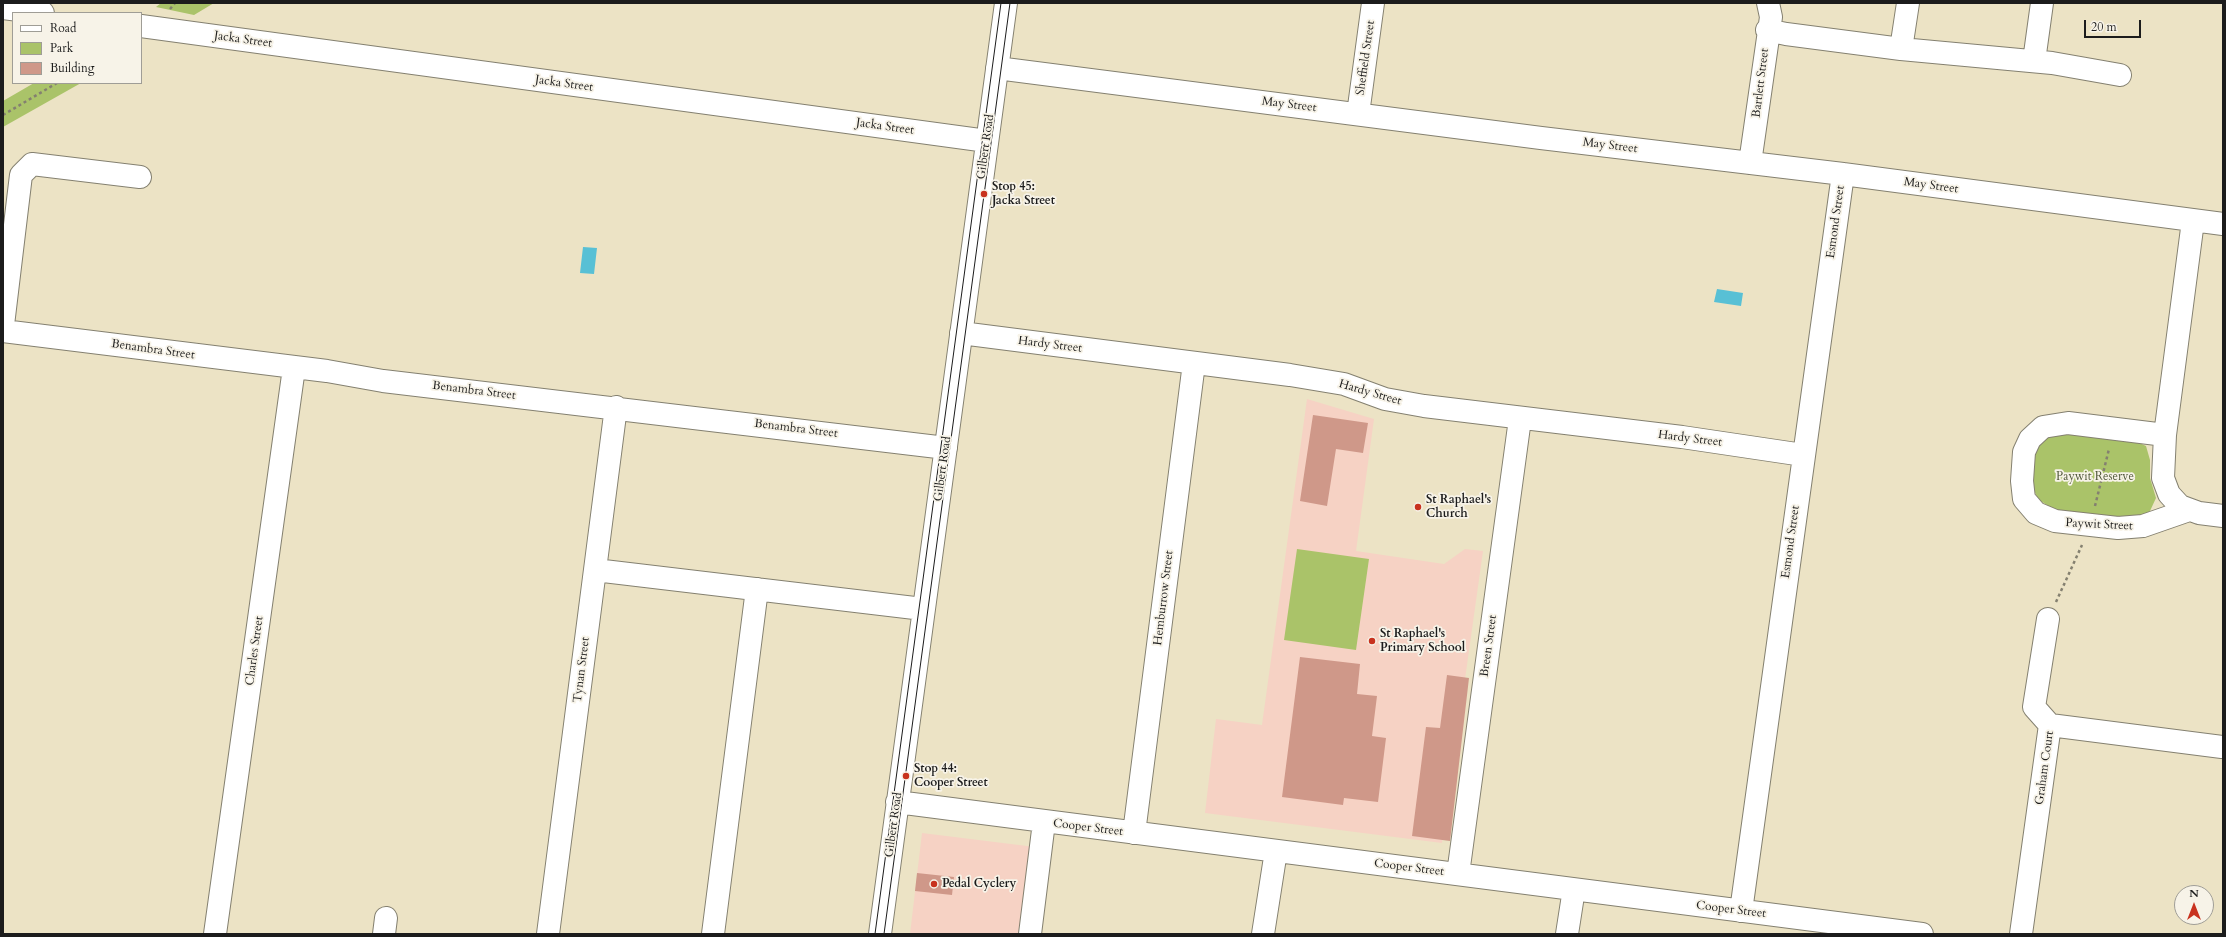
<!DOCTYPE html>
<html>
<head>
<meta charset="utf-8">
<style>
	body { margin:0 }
	#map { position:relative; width:2226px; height:937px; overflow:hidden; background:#ece3c5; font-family:Cardo,serif }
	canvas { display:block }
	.frame { position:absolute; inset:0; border:4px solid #1c1c1c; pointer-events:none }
	.legend { position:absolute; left:12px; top:12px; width:130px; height:72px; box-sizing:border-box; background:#f7f3e8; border:1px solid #9f9d96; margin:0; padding:5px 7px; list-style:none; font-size:12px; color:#1c1c1c }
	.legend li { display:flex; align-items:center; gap:8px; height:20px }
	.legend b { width:20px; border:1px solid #9f9d96 }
	.north { position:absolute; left:2174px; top:885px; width:40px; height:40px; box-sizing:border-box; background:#f7f3e8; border:1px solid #9f9d96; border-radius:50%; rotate:0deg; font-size:11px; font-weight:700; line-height:16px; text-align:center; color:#1c1c1c }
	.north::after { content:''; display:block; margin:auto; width:14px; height:18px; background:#c8321e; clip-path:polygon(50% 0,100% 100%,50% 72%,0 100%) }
	.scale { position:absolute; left:2084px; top:20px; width:57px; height:18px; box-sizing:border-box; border:2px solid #1c1c1c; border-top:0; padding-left:5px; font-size:12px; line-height:14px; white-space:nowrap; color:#1c1c1c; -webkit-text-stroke:3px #f7f3e8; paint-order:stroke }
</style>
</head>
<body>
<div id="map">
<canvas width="2226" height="937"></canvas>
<div class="frame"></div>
<ul class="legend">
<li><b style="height:5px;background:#fff"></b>Road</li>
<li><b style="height:11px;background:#aac369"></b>Park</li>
<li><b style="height:11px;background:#cf9889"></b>Building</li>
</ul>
<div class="north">N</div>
<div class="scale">20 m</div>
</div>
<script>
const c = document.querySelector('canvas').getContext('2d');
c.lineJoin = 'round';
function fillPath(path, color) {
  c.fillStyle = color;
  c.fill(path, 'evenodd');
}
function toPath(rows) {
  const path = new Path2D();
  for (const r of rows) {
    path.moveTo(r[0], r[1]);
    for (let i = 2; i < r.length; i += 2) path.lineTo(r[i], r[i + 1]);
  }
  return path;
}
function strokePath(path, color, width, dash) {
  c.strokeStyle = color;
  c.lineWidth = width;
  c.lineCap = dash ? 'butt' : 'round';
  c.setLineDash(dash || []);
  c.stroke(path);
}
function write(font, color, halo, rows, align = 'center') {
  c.font = font + ' Cardo,serif';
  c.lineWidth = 3.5;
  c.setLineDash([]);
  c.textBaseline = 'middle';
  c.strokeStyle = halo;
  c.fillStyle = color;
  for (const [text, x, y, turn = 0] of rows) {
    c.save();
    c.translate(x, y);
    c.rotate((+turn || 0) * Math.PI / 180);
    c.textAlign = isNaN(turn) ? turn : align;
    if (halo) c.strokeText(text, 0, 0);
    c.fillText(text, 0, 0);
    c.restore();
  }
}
fillPath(toPath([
	[1307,399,1374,419,1356,551,1444,564,1465,549,1483,551,1442,843,1205,813,1216,719,1262,725],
	[922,833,1035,847,1034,934,910,934]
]), '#f6d2c4');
fillPath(toPath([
	[161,3,214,3,194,15,156,7],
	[34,83,81,83,3,127,3,101],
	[2055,432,2135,441,2146,446,2150,460,2150,478,2156,498,2150,511,2135,521,2060,514,2038,499,2033,488,2032,453,2042,439],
	[1297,549,1369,559,1356,650,1284,640]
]), '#aac369');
fillPath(toPath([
	[583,247,597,248,594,274,580,273],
	[1717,289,1743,293,1741,306,1714,302]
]), '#58c0d5');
fillPath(toPath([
	[1313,415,1368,423,1363,453,1336,449,1327,506,1300,501],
	[1300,657,1360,664,1357,694,1377,696,1372,736,1386,738,1378,802,1344,798,1343,805,1282,797],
	[1447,675,1469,678,1450,841,1412,836,1426,727,1440,728],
	[917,873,954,877,952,895,915,891]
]), '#cf9889');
const minor = toPath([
	[3,8,43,13],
	[141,26,987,141],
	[1767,30,1786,34,1901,49,2052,63,2120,75],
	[1901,49,1908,3],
	[2034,61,2042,3],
	[997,68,1541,138,1843,174,2223,224],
	[1358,114,1373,3],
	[1750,163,1771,17,1768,3],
	[2193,221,2165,435,2163,478,2169,494,2180,506,2199,513,2223,516],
	[3,325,21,175,32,164,140,177],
	[3,331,327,371,383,381,946,448],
	[961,333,1290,375,1344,384,1385,399,1424,406,1682,437,1803,455],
	[2165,435,2068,423,2043,427,2030,439,2024,452,2022,481,2024,499,2036,513,2055,521,2118,528,2143,526,2189,510],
	[595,570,923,609],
	[2048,619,2034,707,2050,725],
	[897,802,1922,934],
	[1134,833,1194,363],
	[1458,874,1520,419],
	[1741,911,1843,174],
	[215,934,294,368],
	[384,934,386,918],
	[548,934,616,407],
	[713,934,757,589],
	[880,934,1006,3],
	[1030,934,1044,822],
	[1263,934,1276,851],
	[1567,934,1574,889],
	[2021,934,2050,725,2222,747]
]);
strokePath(minor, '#848070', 24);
strokePath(toPath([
	[170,9,175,3],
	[3,115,57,83],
	[2095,506,2109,449],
	[2056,602,2082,545]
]), '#848070', 2.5, [3, 3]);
strokePath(minor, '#fff', 22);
strokePath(toPath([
	[875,934,1001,3],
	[884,934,1010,3]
]), '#1c1c1c', 1);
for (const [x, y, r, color] of [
	[984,194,4,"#c8321e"],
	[1418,507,4,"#c8321e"],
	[1372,641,4,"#c8321e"],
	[906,776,4,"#c8321e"],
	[934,884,4,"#c8321e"]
]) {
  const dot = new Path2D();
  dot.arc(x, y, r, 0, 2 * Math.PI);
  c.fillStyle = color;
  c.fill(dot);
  strokePath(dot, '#f7f3e8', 1.5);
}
write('12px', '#1c1c1c', '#f7f3e8', [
	["Jacka Street",243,40,8],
	["Sheffield Street",1366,58,-82],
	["Bartlett Street",1761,83,-83],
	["Jacka Street",564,84,8],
	["May Street",1289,105,7],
	["Jacka Street",885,127,8],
	["May Street",1610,146,7],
	["Gilbert Road",986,147,-82],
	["May Street",1931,186,8],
	["Esmond Street",1836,222,-82],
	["Hardy Street",1050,345,7],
	["Benambra Street",153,350,8],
	["Benambra Street",474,391,7],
	["Hardy Street",1370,393,16],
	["Benambra Street",796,429,7],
	["Hardy Street",1690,439,7],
	["Gilbert Road",943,469,-82],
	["Paywit Street",2099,525,3],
	["Esmond Street",1791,542,-82],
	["Hemburrow Street",1164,598,-83],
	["Breen Street",1489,646,-82],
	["Charles Street",255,651,-82],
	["Tynan Street",582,670,-83],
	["Graham Court",2045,768,-82],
	["Gilbert Road",894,825,-82],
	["Cooper Street",1088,828,7],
	["Cooper Street",1409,868,7],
	["Cooper Street",1731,910,7]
]);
write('bold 12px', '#1c1c1c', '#f7f3e8', [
	["Stop 45:",992,187],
	["Jacka Street",992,201],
	["St Raphael's",1426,500],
	["Church",1426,514],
	["St Raphael's",1380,634],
	["Primary School",1380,648],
	["Stop 44:",914,769],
	["Cooper Street",914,783],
	["Pedal Cyclery",942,884]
], 'left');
write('12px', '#4e5637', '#f7f3e8', [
	["Paywit Reserve",2095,477]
]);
</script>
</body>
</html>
